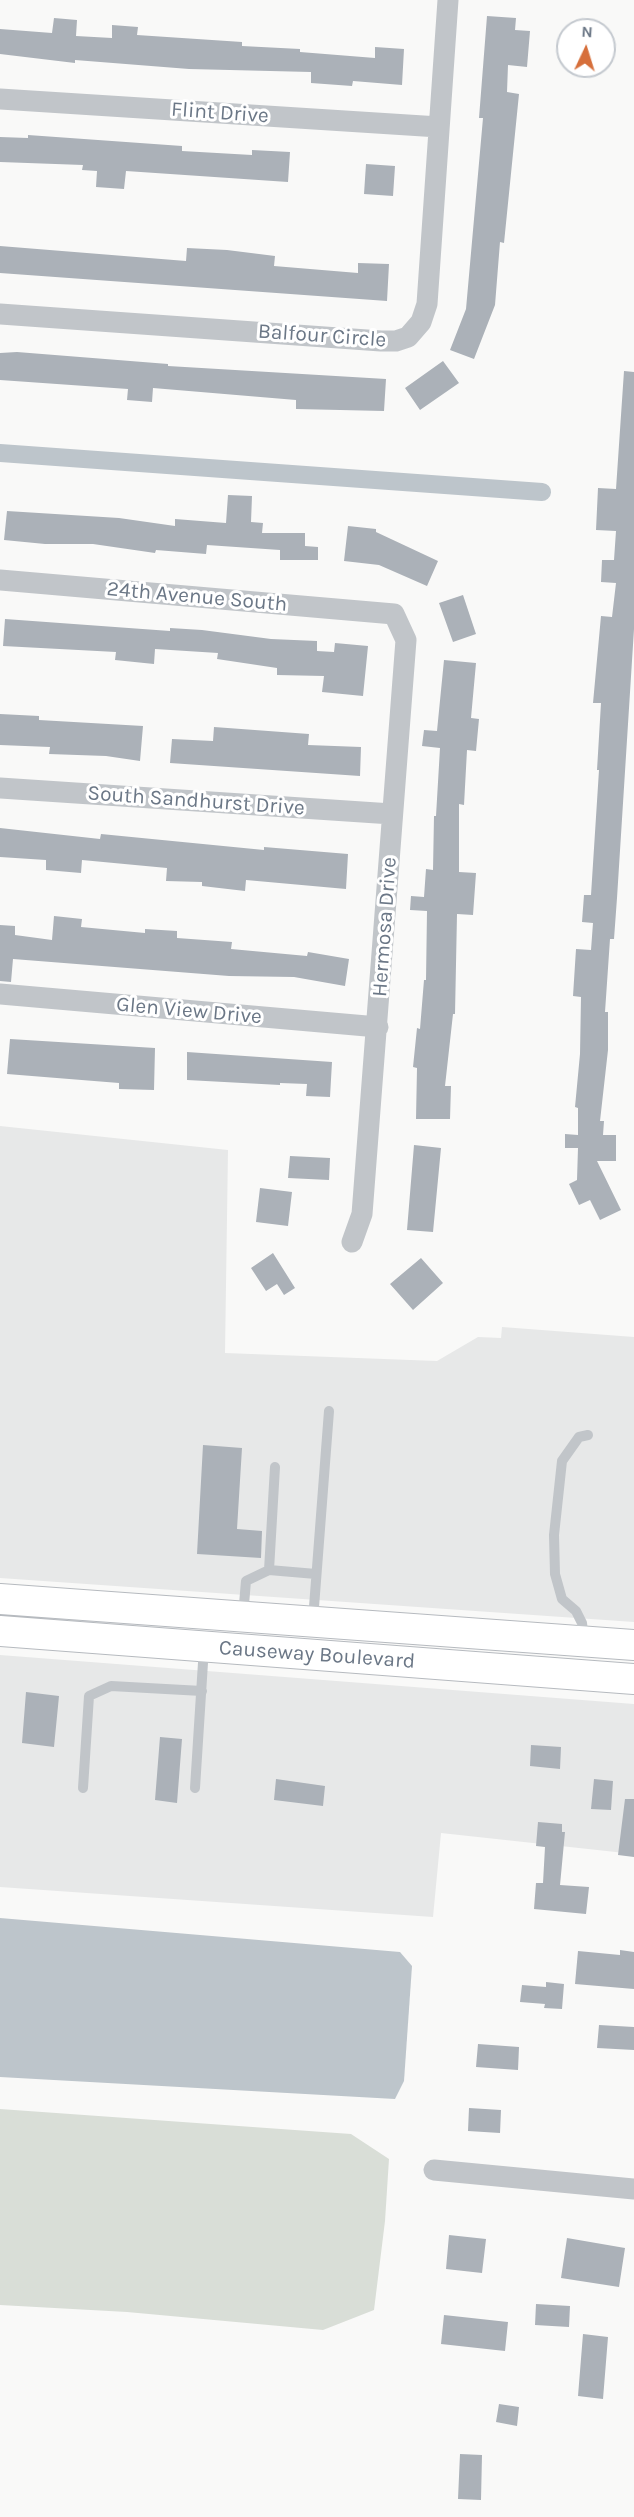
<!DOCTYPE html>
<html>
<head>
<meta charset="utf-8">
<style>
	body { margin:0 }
	#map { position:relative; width:634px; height:2517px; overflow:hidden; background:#f9f9f8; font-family:Karla,sans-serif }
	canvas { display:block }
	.north { position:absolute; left:556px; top:18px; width:60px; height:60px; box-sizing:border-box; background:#fff; border:2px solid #c4c9cf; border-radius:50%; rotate:4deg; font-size:16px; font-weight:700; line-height:24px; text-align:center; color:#6b7786 }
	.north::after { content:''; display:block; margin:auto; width:21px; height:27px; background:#d66f3b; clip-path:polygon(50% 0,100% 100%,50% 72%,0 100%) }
</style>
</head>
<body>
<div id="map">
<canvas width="634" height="2517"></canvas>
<div class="north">N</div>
</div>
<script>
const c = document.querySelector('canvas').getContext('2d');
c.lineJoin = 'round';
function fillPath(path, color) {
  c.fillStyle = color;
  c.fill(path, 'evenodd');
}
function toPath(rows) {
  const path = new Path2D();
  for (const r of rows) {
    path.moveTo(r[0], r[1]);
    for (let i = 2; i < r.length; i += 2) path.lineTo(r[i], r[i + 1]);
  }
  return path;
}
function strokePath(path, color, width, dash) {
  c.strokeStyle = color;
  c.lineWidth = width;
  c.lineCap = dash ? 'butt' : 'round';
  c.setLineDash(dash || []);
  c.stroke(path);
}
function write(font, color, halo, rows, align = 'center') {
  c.font = font + ' Karla,sans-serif';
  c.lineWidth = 6;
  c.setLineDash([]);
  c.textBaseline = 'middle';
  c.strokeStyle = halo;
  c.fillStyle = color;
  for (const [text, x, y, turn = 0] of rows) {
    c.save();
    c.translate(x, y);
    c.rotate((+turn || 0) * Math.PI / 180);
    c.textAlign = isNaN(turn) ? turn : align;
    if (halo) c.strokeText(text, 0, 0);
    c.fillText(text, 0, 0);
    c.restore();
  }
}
fillPath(toPath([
	[0,1126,228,1150,225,1353,437,1361,478,1337,501,1338,502,1327,634,1337,634,1622,0,1578],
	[0,1655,634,1704,634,1854,441,1833,433,1917,0,1887]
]), '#e7e8e8');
fillPath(toPath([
	[0,2109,351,2134,389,2159,385,2221,374,2310,323,2330,127,2312,0,2305]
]), '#d9ded7');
fillPath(toPath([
	[0,1918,400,1952,412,1966,404,2081,395,2099,0,2077]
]), '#bdc5cb');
strokePath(toPath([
	[0,453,542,492]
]), '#bdc5cb', 18);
fillPath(toPath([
	[487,16,516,18,515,30,530,31,527,67,508,65,507,92,519,94,504,243,500,242,495,305,474,359,450,350,466,309,483,118,479,118],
	[54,18,77,20,76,36,112,38,112,25,138,27,137,35,242,42,242,46,300,49,300,52,375,58,375,47,404,49,402,85,353,81,352,86,311,83,311,72,189,69,75,60,75,63,0,54,0,29,52,33],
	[28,135,182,146,182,151,252,155,252,150,290,152,288,182,126,171,124,189,96,187,97,171,82,170,83,165,0,162,0,137,28,138],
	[366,164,395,166,393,196,364,194],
	[0,246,186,261,187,248,227,250,275,256,274,266,358,273,358,263,389,264,387,301,0,273],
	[17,352,168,364,168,366,386,379,384,411,296,409,296,400,153,388,152,402,127,400,128,389,0,380,0,353],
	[443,361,459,383,420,410,405,388],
	[624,371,634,372,634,629,617,898,614,939,610,939,605,1012,608,1012,608,1050,600,1121,604,1121,603,1135,616,1135,616,1161,597,1161,621,1210,600,1220,590,1200,579,1205,569,1184,577,1180,578,1148,565,1148,565,1134,578,1135,578,1108,575,1107,580,1054,581,997,573,996,576,949,591,950,593,923,582,922,584,895,591,895,599,770,597,770,601,703,593,703,601,616,612,617,616,583,601,582,602,560,614,560,616,531,596,530,598,488,616,489],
	[228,495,252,496,251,522,263,523,262,533,305,533,305,546,318,547,318,560,280,560,280,550,207,545,206,554,156,550,155,553,93,544,45,544,4,540,7,511,119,518,175,526,175,519,226,523],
	[348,526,376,529,376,532,438,561,427,586,379,565,344,561],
	[463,595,476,634,453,642,439,603],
	[5,619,170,631,170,628,202,630,271,639,317,641,317,651,334,652,335,643,368,646,363,696,322,692,324,676,277,675,277,668,217,659,218,653,155,649,154,664,115,660,116,652,3,646],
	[444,660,476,663,471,718,479,719,476,751,467,750,464,805,459,804,459,872,476,873,473,915,457,914,455,1014,453,1014,445,1086,451,1086,450,1119,416,1119,417,1068,413,1067,417,1028,420,1029,424,980,426,980,427,911,410,910,411,896,424,897,426,869,433,870,434,816,436,816,440,748,422,746,424,730,437,731],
	[0,714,39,716,39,720,143,726,140,761,106,756,49,754,50,747,0,745],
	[214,727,309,734,308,745,361,747,360,776,170,763,172,739,213,741],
	[0,828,100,839,101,834,264,850,264,847,348,854,346,889,246,880,245,891,202,886,202,882,166,881,167,868,82,860,81,873,46,870,46,860,0,857],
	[54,916,82,919,81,927,145,933,145,929,177,931,177,938,232,942,231,949,307,956,308,952,349,959,345,986,294,977,229,976,13,959,11,982,0,981,0,925,15,926,15,935,52,940],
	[10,1039,155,1048,154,1090,119,1089,119,1083,7,1074],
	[187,1052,332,1062,330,1097,306,1096,307,1084,280,1083,280,1085,187,1080],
	[414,1145,441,1148,433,1232,407,1230],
	[290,1156,330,1158,329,1180,288,1178],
	[260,1188,292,1192,288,1226,256,1222],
	[273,1253,295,1288,284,1295,277,1284,266,1291,251,1268],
	[421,1258,443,1283,413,1310,390,1284],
	[203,1445,242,1448,237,1529,262,1531,261,1558,197,1554],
	[26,1692,59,1696,54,1747,22,1743],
	[160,1737,182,1739,177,1803,155,1800],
	[531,1745,561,1747,560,1769,530,1766],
	[276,1779,325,1786,323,1806,274,1800],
	[594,1779,613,1781,611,1810,591,1809],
	[625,1799,634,1799,634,1857,618,1855],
	[538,1822,562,1824,562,1832,565,1832,560,1885,589,1887,586,1914,534,1909,536,1883,543,1883,545,1847,536,1846],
	[620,1950,634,1952,634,1989,575,1984,578,1951,620,1955],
	[546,1982,564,1984,562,2009,544,2008,545,2004,520,2002,522,1985,546,1987],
	[599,2025,634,2027,634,2050,597,2048],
	[478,2044,519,2047,518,2070,476,2067],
	[469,2108,501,2110,500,2133,468,2131],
	[449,2235,486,2239,482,2273,446,2269],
	[567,2238,625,2248,619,2287,561,2278],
	[536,2304,570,2306,569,2327,535,2325],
	[444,2315,508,2322,505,2351,441,2344],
	[583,2334,608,2337,603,2399,578,2396],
	[499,2404,519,2407,517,2426,496,2422],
	[460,2454,482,2455,481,2500,458,2499]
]), '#abb1b8');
const secondary = toPath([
	[0,1599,634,1645],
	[0,1631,634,1679]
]);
strokePath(secondary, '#b6babf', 32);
strokePath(toPath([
	[275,1467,269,1570,316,1574],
	[243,1616,246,1581,269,1570],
	[313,1620,329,1411],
	[584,1639,582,1623,576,1611,562,1599,555,1574,554,1535,562,1461,579,1437,588,1435],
	[83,1788,89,1696,111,1686,202,1691],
	[195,1788,204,1647]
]), '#c1c5c9', 10);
strokePath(toPath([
	[0,99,439,127],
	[0,314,381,341,396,341,408,337,421,322,427,304,448,0],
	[0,580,394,614,406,640,362,1214,352,1242],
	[0,788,392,814],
	[0,994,378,1027],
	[434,2170,634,2189]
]), '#c1c5c9', 21);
strokePath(secondary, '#fff', 30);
write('21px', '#6b7786', '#fff', [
	["Flint Drive",220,113,4],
	["Balfour Circle",322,336,4],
	["24th Avenue South",197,597,5],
	["South Sandhurst Drive",196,801,4],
	["Hermosa Drive",385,927,-86],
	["Glen View Drive",189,1011,5],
	["Causeway Boulevard",317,1655,4]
]);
</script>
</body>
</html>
